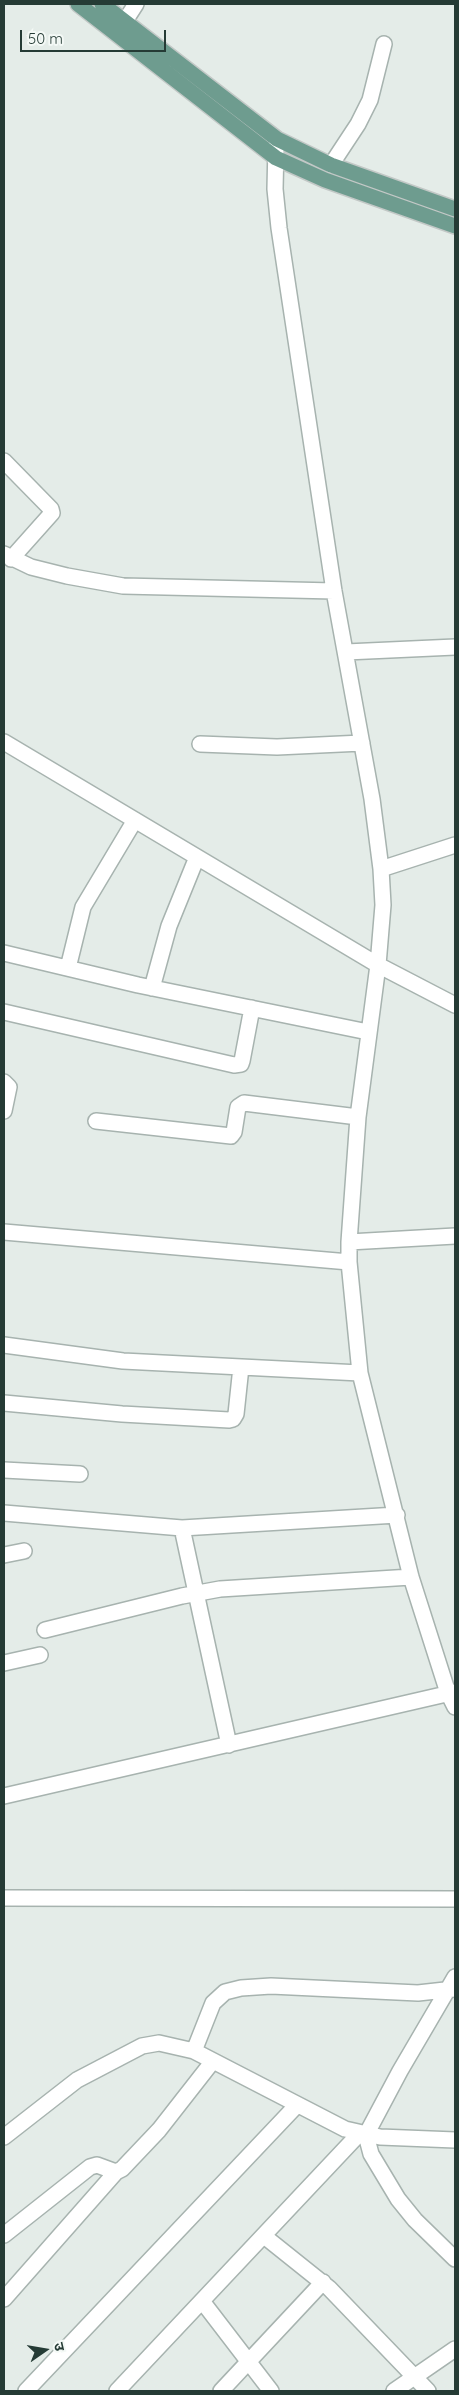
<!DOCTYPE html>
<html>
<head>
<meta charset="utf-8">
<style>
	body { margin:0 }
	#map { position:relative; width:459px; height:2395px; overflow:hidden; background:#e4ece8; font-family:Quicksand,"Noto Sans Devanagari",sans-serif }
	canvas { display:block }
	.frame { position:absolute; inset:0; border:5px solid #253b35; pointer-events:none }
	.north { position:absolute; left:20px; top:2325px; width:50px; height:50px; -webkit-text-stroke:4px #f4f9f6; paint-order:stroke; rotate:77deg; font-size:14px; font-weight:700; line-height:20px; text-align:center; color:#253b35 }
	.north::after { content:''; display:block; margin:auto; width:18px; height:22px; background:#253b35; clip-path:polygon(50% 0,100% 100%,50% 72%,0 100%) }
	.scale { position:absolute; left:20px; top:30px; width:146px; height:22px; box-sizing:border-box; border:2px solid #253b35; border-top:0; padding-left:6px; font-size:15px; line-height:18px; white-space:nowrap; color:#253b35; -webkit-text-stroke:4px #f4f9f6; paint-order:stroke }
</style>
</head>
<body>
<div id="map">
<canvas width="459" height="2395"></canvas>
<div class="frame"></div>
<div class="north">उ</div>
<div class="scale">50 m</div>
</div>
<script>
const c = document.querySelector('canvas').getContext('2d');
c.lineJoin = 'round';
function toPath(rows) {
  const path = new Path2D();
  for (const r of rows) {
    path.moveTo(r[0], r[1]);
    for (let i = 2; i < r.length; i += 2) path.lineTo(r[i], r[i + 1]);
  }
  return path;
}
function strokePath(path, color, width, dash) {
  c.strokeStyle = color;
  c.lineWidth = width;
  c.lineCap = dash ? 'butt' : 'round';
  c.setLineDash(dash || []);
  c.stroke(path);
}
const minor = toPath([
	[125,21,136,4],
	[276,145,275,189,279,228,334,591,372,799,381,869,383,905,378,965,358,1117,349,1242,349,1262,360,1373,411,1577,448,1693,455,1707],
	[331,165,358,124,370,100,384,44],
	[4,461,51,509,52,513,11,559],
	[4,554,31,567,67,576,123,586,334,591],
	[346,652,455,647],
	[4,742,378,965,455,1005],
	[200,744,277,747,362,743],
	[381,869,455,845],
	[4,953,138,985,368,1032],
	[68,968,83,907,135,820],
	[152,988,169,926,197,857],
	[4,1012,234,1065,241,1064,242,1061,252,1008],
	[4,1082,9,1087,4,1111],
	[96,1121,231,1136,234,1132,238,1107,244,1103,358,1117],
	[4,1232,349,1262],
	[349,1242,455,1236],
	[4,1345,123,1361,360,1373],
	[4,1403,122,1414,229,1420,233,1419,236,1414,241,1367],
	[4,1470,80,1474],
	[4,1513,182,1528],
	[4,1555,24,1551],
	[45,1630,182,1596,220,1589,411,1577],
	[4,1663,40,1655],
	[229,1745,182,1528,397,1515],
	[4,1796,455,1692],
	[4,1898,455,1899],
	[455,1977,400,2071,366,2135,371,2154,398,2199,415,2220,455,2259],
	[194,2051,213,2003,225,1992,241,1988,271,1986,418,1993,454,1989],
	[4,2137,77,2080,142,2046,159,2043,194,2051,345,2129,380,2137,455,2140],
	[4,2235,90,2167,97,2165,116,2172,122,2169,159,2130,213,2061],
	[264,2236,329,2288,428,2391],
	[4,2299,116,2172],
	[202,2301,271,2391],
	[26,2391,297,2105],
	[117,2391,359,2134],
	[221,2391,323,2282],
	[394,2391,455,2349]
]);
const major = toPath([
	[78,4,276,158,325,180,455,226],
	[102,4,277,139,331,165,455,209]
]);
strokePath(minor, '#a7b3af', 18);
strokePath(major, '#c2c8c6', 18);
strokePath(minor, '#fff', 15);
strokePath(major, '#6e9c8f', 15);
</script>
</body>
</html>
